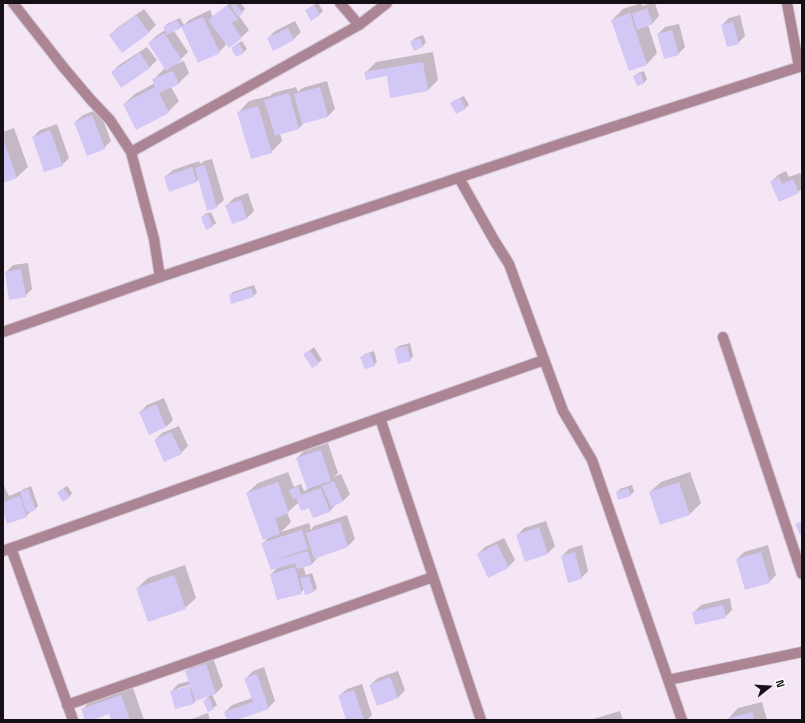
<!DOCTYPE html>
<html>
<head>
<meta charset="utf-8">
<style>
	body { margin:0 }
	#map { position:relative; width:805px; height:723px; overflow:hidden; background:#f5e6f5; font-family:"Space Grotesk",sans-serif }
	canvas { display:block }
	.frame { position:absolute; inset:0; border:4px solid #141015; pointer-events:none }
	.north { position:absolute; left:749px; top:667px; width:40px; height:40px; -webkit-text-stroke:3px #fff; paint-order:stroke; rotate:73deg; font-size:11px; font-weight:700; line-height:16px; text-align:center; color:#141015 }
	.north::after { content:''; display:block; margin:auto; width:14px; height:18px; background:#141015; clip-path:polygon(50% 0,100% 100%,50% 72%,0 100%) }
</style>
</head>
<body>
<div id="map">
<canvas width="805" height="723"></canvas>
<div class="frame"></div>
<div class="north">N</div>
</div>
<script>
const c = document.querySelector('canvas').getContext('2d');
c.lineJoin = 'round';
function fillPath(path, color) {
  c.fillStyle = color;
  c.fill(path, 'evenodd');
}
function toPath(rows) {
  const path = new Path2D();
  for (const r of rows) {
    path.moveTo(r[0], r[1]);
    for (let i = 2; i < r.length; i += 2) path.lineTo(r[i], r[i + 1]);
  }
  return path;
}
function strokePath(path, color, width, dash) {
  c.strokeStyle = color;
  c.lineWidth = width;
  c.lineCap = dash ? 'butt' : 'round';
  c.setLineDash(dash || []);
  c.stroke(path);
}
fillPath(toPath([
	[230,3,241,3,245,9,239,16,249,30,242,37,229,46,224,41,226,45,219,52,182,26,174,31,188,52,176,64,184,61,189,73,178,84,171,87,179,101,168,112,124,104,135,94,155,83,153,80,165,68,149,43,156,36,165,30,164,27,167,24,180,18,184,25,189,20,210,10,213,17],
	[318,3,323,11,319,15,310,7],
	[641,3,642,6,651,3,655,3,659,16,652,24,648,25,657,53,647,64,612,20,623,9],
	[144,9,156,25,149,32,122,52,110,35,117,28],
	[740,15,745,36,738,43,722,25,729,18],
	[295,21,301,32,293,40,268,38,275,31],
	[679,24,685,47,678,54,658,34,665,27],
	[423,35,426,42,423,46,414,49,411,42,415,38],
	[242,41,247,49,244,52,236,56,232,48,235,45],
	[147,47,157,60,150,67,121,86,112,72,119,65],
	[433,52,438,80,427,91,387,75,365,73,376,62],
	[644,71,647,79,644,83,638,85,634,76,638,73],
	[327,81,335,109,328,116,304,123,299,128,280,134,282,141,271,152,239,112,249,101,269,96,269,97,273,93,296,87,298,92,302,88],
	[464,96,469,105,465,108,451,103,455,100],
	[99,109,111,141,104,148,75,122,83,115],
	[57,124,69,158,62,165,33,137,40,130],
	[14,128,28,167,17,177,3,182,3,132],
	[212,159,224,200,216,207,199,178,197,181,170,190,165,177,173,170,199,161,200,164,204,161],
	[786,171,789,177,800,173,802,177,802,189,798,192,771,182,778,175],
	[248,193,254,211,247,218,227,205,234,198],
	[211,212,216,223,212,226,202,217,205,214],
	[28,263,32,289,25,296,6,272,13,265],
	[254,285,257,293,253,296,230,295,233,292],
	[410,343,413,356,410,360,395,349,399,346],
	[314,347,322,360,318,363,304,355],
	[374,351,377,362,374,365,361,357,365,354],
	[164,398,173,420,166,427,140,412,147,405],
	[179,426,188,446,181,453,155,440,162,433],
	[328,443,338,473,334,477,341,474,350,494,343,501,337,503,330,511,310,507,299,502,287,513,291,522,281,532,309,523,311,530,314,526,347,515,355,539,348,546,319,556,312,564,303,566,306,575,312,573,317,588,313,592,304,589,301,593,271,574,278,567,271,569,263,543,269,537,247,493,258,483,288,472,294,487,301,484,304,491,308,489,297,458,304,451],
	[690,472,701,503,690,514,660,524,650,492,661,482],
	[3,484,9,496,21,491,24,489,31,486,38,506,35,509,32,511,26,516,3,509,3,501,4,499,3,500],
	[632,485,634,492,630,495,617,492,620,489],
	[67,486,72,493,69,497,61,490],
	[546,521,555,546,548,553,517,536,524,528],
	[504,538,515,560,508,567,478,554,485,547],
	[582,545,588,571,581,578,562,556,569,549],
	[768,545,776,575,769,582,737,559,744,552],
	[185,565,196,598,185,608,137,588,148,578],
	[730,598,732,610,725,617,693,613,701,605],
	[213,658,223,686,216,693,212,694,217,705,213,708,204,701,210,695,197,699,194,703,171,692,178,684,190,681,186,672,194,664],
	[194,684,194,686,178,690,178,688],
	[264,667,275,701,268,708,234,720,228,720,225,712,232,705,252,698,246,678,253,671],
	[398,671,405,690,398,698,370,685,378,678],
	[362,684,372,715,367,720,347,720,339,696,347,689],
	[132,685,144,720,113,720,110,712,89,720,86,720,83,709,93,698],
	[762,702,767,720,728,720,728,719,738,708],
	[620,711,623,720,592,720,593,719],
	[208,713,210,720,189,720]
]), '#0003');
fillPath(toPath([
	[235,3,243,13,238,17,231,6],
	[227,5,238,19,232,23,242,38,229,48,208,20],
	[314,5,320,15,311,21,305,10],
	[647,8,653,24,637,30,632,14],
	[630,13,647,65,629,71,611,20],
	[136,15,149,33,122,53,109,35],
	[203,17,220,53,198,63,181,26],
	[177,20,181,28,167,35,163,27],
	[733,22,739,44,727,47,721,25],
	[288,28,294,40,273,51,267,38],
	[672,30,679,55,664,59,657,34],
	[164,33,182,60,166,71,148,43],
	[420,38,423,47,414,51,410,41],
	[239,43,244,53,236,57,231,48],
	[140,53,150,68,121,88,111,72],
	[423,62,428,91,390,98,387,76,366,80,364,72],
	[173,71,179,84,159,93,169,113,136,130,123,104,155,87,152,79],
	[641,73,644,84,637,86,633,76],
	[320,87,328,117,302,124,294,94],
	[289,93,299,129,275,136,264,100],
	[460,98,466,109,456,114,450,103],
	[258,106,272,153,251,159,237,112],
	[92,115,105,149,87,156,74,122],
	[50,130,63,166,44,172,32,137],
	[3,138,17,178,3,183],
	[205,165,217,208,207,211,195,168],
	[192,167,197,182,169,192,164,177],
	[779,177,782,184,793,179,799,193,779,202,770,182],
	[241,200,247,219,232,224,225,205],
	[208,214,213,227,206,230,201,217],
	[21,269,26,297,9,300,5,272],
	[251,288,254,297,231,304,229,295],
	[407,346,411,361,398,364,394,349],
	[310,350,319,364,312,368,303,354],
	[370,353,375,366,365,369,360,357],
	[156,404,166,427,149,435,139,412],
	[171,432,182,454,164,462,154,440],
	[321,450,331,481,307,489,296,458],
	[334,481,343,502,331,507,322,486],
	[278,482,289,513,275,518,280,534,263,540,246,493],
	[679,482,690,515,660,525,649,492],
	[298,486,301,495,293,499,289,490],
	[63,488,70,497,63,502,57,493],
	[321,488,330,512,313,518,309,508,301,511,296,497],
	[628,488,631,496,618,500,616,492],
	[28,489,36,510,27,513,20,492],
	[20,496,27,517,7,524,3,512,3,502],
	[802,521,802,534,800,535,795,524],
	[340,522,348,547,314,559,306,533],
	[539,527,548,554,525,562,516,535],
	[302,530,308,549,271,561,308,551,312,565,297,569,295,563,271,570,261,543],
	[497,544,509,568,488,578,477,554],
	[575,552,582,579,568,583,561,556],
	[761,552,770,583,745,590,736,559],
	[295,567,302,594,277,600,270,574],
	[174,575,186,609,148,622,136,588],
	[309,576,314,592,305,595,300,578],
	[723,605,726,618,695,625,692,612],
	[206,664,216,694,195,701,185,671],
	[257,674,269,709,237,720,227,720,224,712,253,702,244,678],
	[390,677,398,698,377,706,369,685],
	[189,686,194,704,175,709,170,691],
	[354,690,364,720,346,720,338,695],
	[121,695,130,720,111,720,109,714,92,720,85,720,81,709],
	[209,698,214,709,208,712,203,701],
	[752,712,754,720,727,720,726,719]
]), '#d3c7f6');
const minor = toPath([
	[13,3,64,68,91,100,110,120,131,152,154,239,160,277],
	[340,3,359,25],
	[787,3,799,67],
	[131,152,359,25,387,3],
	[459,178,494,240,509,264,563,411,592,460,682,720],
	[723,337,802,574],
	[380,418,481,720],
	[11,548,73,720],
	[3,551,544,360],
	[668,680,802,652],
	[67,705,433,577]
]);
const tertiary = toPath([
	[3,332,160,277,560,144,802,66]
]);
strokePath(minor, '#d1c4d1', 12);
strokePath(tertiary, '#d1c4d1', 12);
strokePath(minor, '#ab8594', 10);
strokePath(tertiary, '#ab8594', 10);
</script>
</body>
</html>
